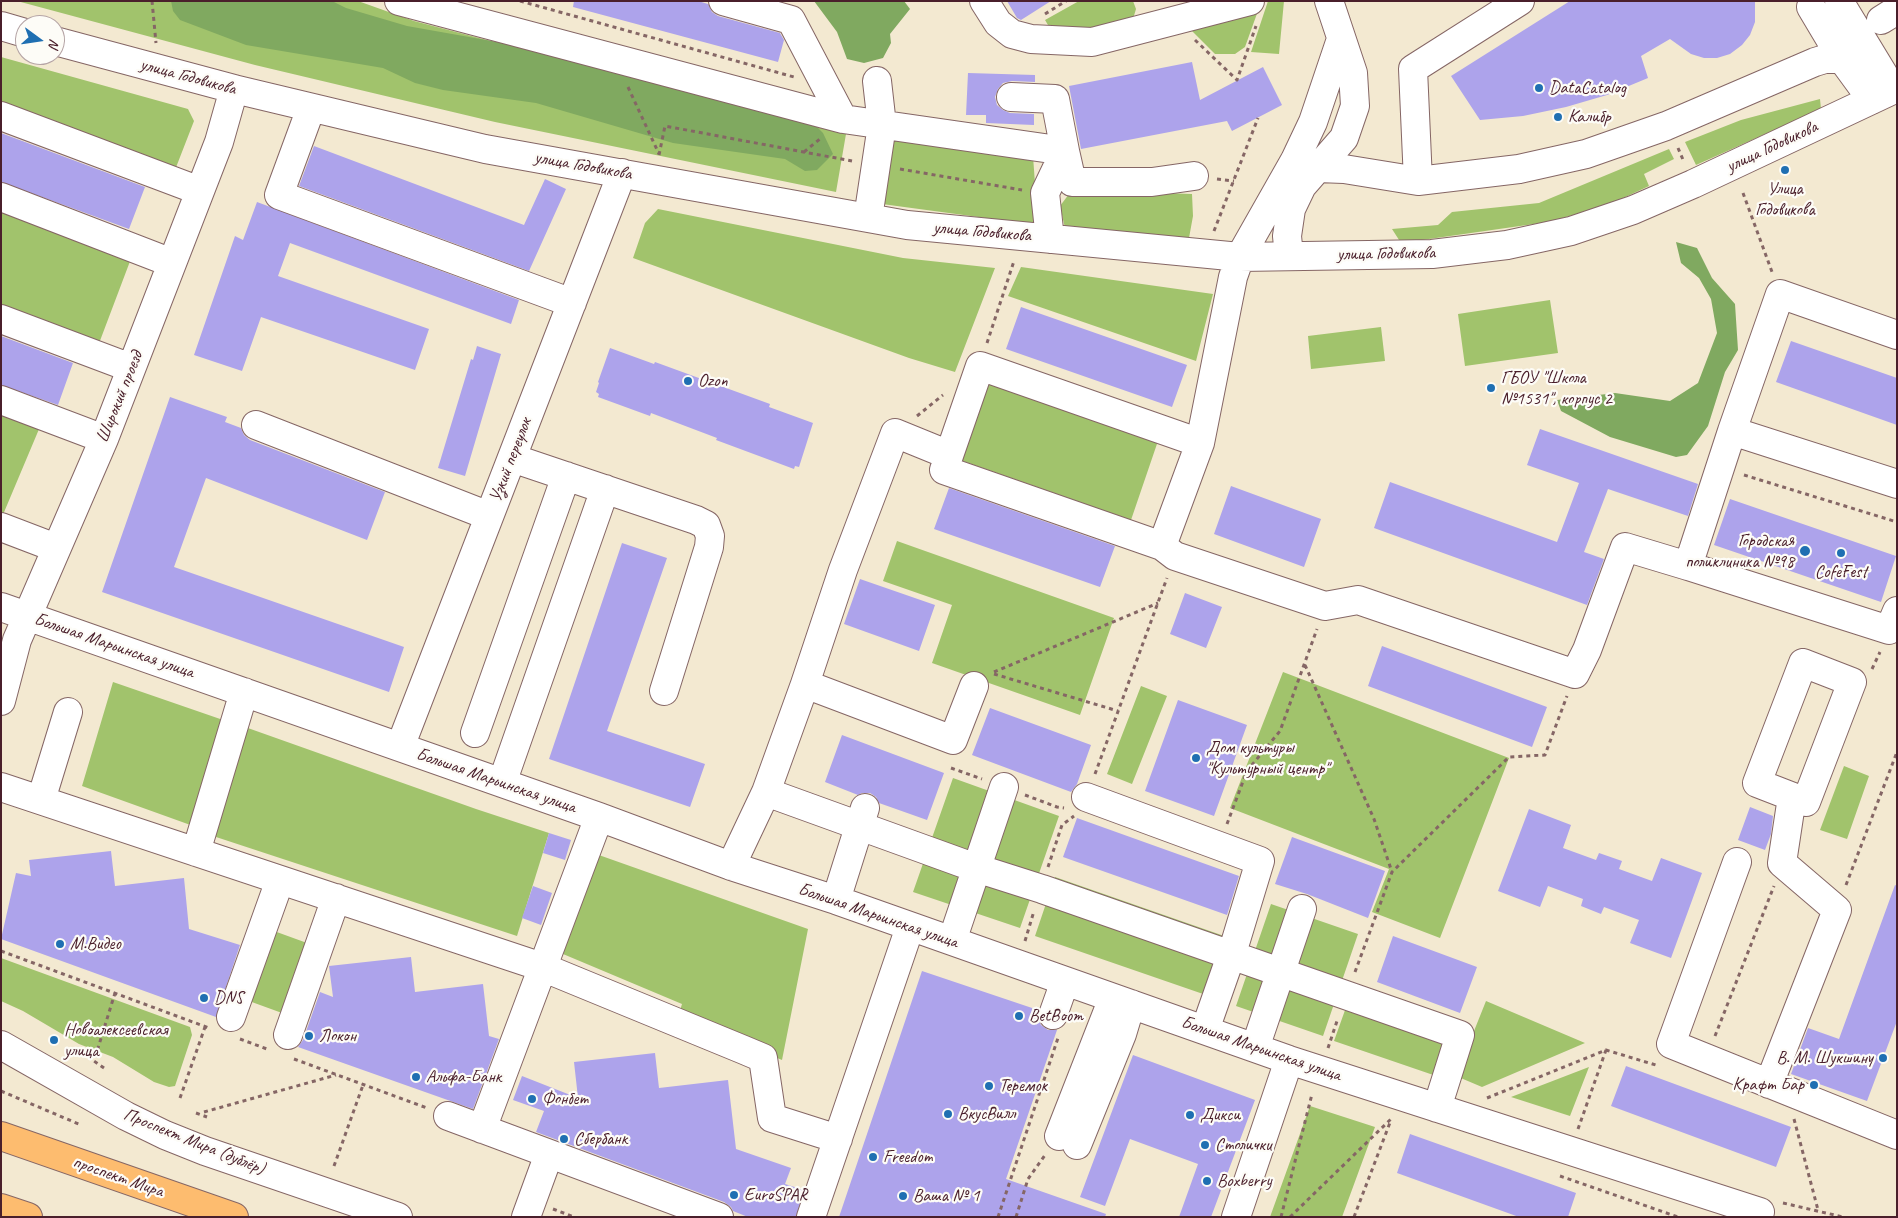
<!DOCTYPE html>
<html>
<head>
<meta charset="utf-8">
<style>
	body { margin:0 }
	#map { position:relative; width:1898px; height:1218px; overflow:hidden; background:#f3e9d1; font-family:Caveat,sans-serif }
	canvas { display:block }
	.frame { position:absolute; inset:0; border:2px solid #4a1f2b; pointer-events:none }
	.north { position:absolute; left:15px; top:15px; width:50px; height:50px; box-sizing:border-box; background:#fdfcf7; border:1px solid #b5a4a5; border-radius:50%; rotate:104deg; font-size:14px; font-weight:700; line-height:20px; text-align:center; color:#4a1f2b }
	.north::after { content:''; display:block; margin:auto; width:18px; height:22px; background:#1f6fb2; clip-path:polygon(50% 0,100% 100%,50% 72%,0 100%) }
</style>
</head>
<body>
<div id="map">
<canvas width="1898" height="1218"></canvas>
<div class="frame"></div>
<div class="north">N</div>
</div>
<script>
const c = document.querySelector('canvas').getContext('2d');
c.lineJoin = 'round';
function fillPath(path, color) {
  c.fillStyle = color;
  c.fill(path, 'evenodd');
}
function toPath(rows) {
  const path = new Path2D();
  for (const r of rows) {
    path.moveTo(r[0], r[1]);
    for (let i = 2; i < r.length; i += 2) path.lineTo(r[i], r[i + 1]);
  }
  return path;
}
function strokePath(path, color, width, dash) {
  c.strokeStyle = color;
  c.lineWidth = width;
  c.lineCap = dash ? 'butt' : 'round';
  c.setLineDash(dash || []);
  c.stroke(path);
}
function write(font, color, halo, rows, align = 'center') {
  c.font = font + ' Caveat,sans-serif';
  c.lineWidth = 4.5;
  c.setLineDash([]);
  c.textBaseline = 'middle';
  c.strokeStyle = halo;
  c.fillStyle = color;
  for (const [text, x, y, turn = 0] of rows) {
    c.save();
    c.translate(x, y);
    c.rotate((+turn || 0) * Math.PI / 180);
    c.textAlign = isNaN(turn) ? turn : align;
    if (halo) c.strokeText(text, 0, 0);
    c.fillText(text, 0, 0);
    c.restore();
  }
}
fillPath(toPath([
	[17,1,358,1,414,21,846,134,836,192,495,122,255,65],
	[1079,1,1133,1,1136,9,1133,19,1109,28,1080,30,1052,28,1048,25,1045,20],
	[1268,1,1284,1,1279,54,1251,52],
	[1259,8,1245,47,1235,54,1215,54,1192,31,1196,22],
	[1,57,188,109,194,121,175,170,1,105],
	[1820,99,1821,109,1696,165,1685,142,1741,120],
	[898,134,1033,156,1038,225,882,204,889,148],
	[1669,149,1674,159,1644,174,1649,186,1606,206,1548,222,1401,243,1392,229,1438,225,1452,212,1539,203],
	[1072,190,1192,194,1193,216,1189,238,1065,228,1060,206],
	[1,206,132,256,98,346,1,309],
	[658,209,903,258,995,268,955,372,909,358,633,258,645,223],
	[1021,267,1213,294,1196,361,1008,296],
	[1550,300,1558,353,1465,366,1458,314],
	[1381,327,1385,361,1311,369,1308,336],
	[985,377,1159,438,1131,520,957,459],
	[1,408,42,422,2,517,1,516],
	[897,541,1114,618,1080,715,932,663,952,605,883,581],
	[1283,672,1509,758,1440,938,1372,912,1389,869,1230,808],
	[113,682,226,721,196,827,82,786],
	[1141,686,1167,696,1132,784,1107,774],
	[245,727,476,809,549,833,517,936,213,836],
	[1844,766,1869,776,1847,839,1820,830],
	[953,778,1059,816,1020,928,913,892],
	[596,854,808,929,782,1060,678,1017,682,1004,563,954],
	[1055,877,1227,937,1206,995,1035,936],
	[1271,904,1358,934,1323,1036,1236,1006],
	[274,931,307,943,282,1013,249,1001],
	[1,958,190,1027,192,1035,175,1086,169,1087,154,1082,113,1057,79,1044,23,1011,1,1001],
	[1349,999,1460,1037,1445,1079,1334,1041],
	[1486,1001,1585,1043,1482,1087,1456,1076],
	[1589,1067,1570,1116,1511,1097],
	[1310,1106,1375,1127,1342,1217,1270,1217]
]), '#a1c36c');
fillPath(toPath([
	[171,1,332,1,346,8,407,26,548,51,799,109,823,133,833,154,817,170,805,171,785,159,673,143,536,103,443,90,415,83,383,68,246,45,180,20,173,11],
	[814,1,904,1,910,9,890,34,891,43,883,58,864,63,847,59,837,32],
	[1676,242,1697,248,1712,278,1735,304,1738,350,1725,372,1708,426,1687,455,1676,457,1610,437,1561,411,1557,400,1615,393,1670,401,1698,383,1717,333,1711,299,1699,278,1681,263]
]), '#80a960');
fillPath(toPath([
	[574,1,698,1,708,4,712,12,718,16,780,33,784,40,778,62,573,7],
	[1007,1,1051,1,1021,20,1017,18],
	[1570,1,1755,1,1755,22,1750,35,1742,45,1730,54,1717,58,1704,58,1691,54,1670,39,1641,56,1648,78,1607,95,1566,107,1523,116,1480,120,1451,76],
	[1192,62,1200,100,1263,67,1282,105,1232,131,1227,121,1081,149,1069,86],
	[968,73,1035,75,1035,82,1012,81,1003,83,998,89,995,97,997,105,1003,110,1010,113,1034,114,1034,125,986,123,986,115,966,115],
	[1,133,145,187,129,229,1,182],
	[314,146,524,225,545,179,566,189,529,271,299,186],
	[257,202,519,300,511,324,290,243,278,276,429,329,415,370,261,317,242,371,194,355,235,236,243,240],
	[1021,307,1187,365,1172,407,1006,349],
	[1,336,73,363,58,405,1,385],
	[1791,341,1897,378,1897,425,1776,382],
	[477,346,501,354,465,476,438,468,471,359,473,360],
	[610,348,654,364,655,362,770,404,769,407,813,423,799,467,795,466,794,469,716,440,717,438,651,413,650,416,598,397,599,394,596,392,599,383,598,382],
	[170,397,227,417,225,422,241,428,244,435,250,440,385,492,367,540,206,478,174,567,404,647,389,692,102,592],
	[1540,429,1698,484,1688,516,1608,489,1584,552,1604,559,1587,605,1374,528,1390,482,1557,542,1579,483,1527,465],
	[1231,486,1321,519,1304,567,1214,534],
	[949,488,1115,546,1100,587,934,529],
	[1730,499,1896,556,1881,602,1714,545],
	[622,543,667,558,607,731,705,764,690,807,549,759],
	[860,579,935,605,919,651,844,624],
	[1185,593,1222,607,1206,648,1170,634],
	[1382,646,1547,707,1532,747,1368,686],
	[1178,700,1247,725,1214,816,1145,791],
	[990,708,1091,745,1077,784,1071,792,972,755],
	[842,735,944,773,927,820,879,803,876,797,870,793,862,793,858,795,825,782],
	[1750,807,1773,816,1771,834,1765,850,1738,840],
	[1529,809,1571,825,1563,848,1596,860,1599,853,1622,861,1619,869,1652,881,1661,858,1702,873,1671,958,1630,943,1639,920,1604,907,1601,914,1581,906,1583,899,1548,886,1540,907,1498,891],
	[1077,818,1239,876,1227,915,1063,857],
	[549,833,571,840,565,860,543,853],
	[1292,837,1385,871,1368,918,1307,894,1275,884],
	[111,851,115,886,184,878,189,929,240,945,216,1017,1,939,16,873,31,876,29,860],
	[1895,885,1897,886,1897,1021,1867,1101,1791,1074,1808,1028,1839,1039],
	[533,886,552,893,541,925,522,918],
	[1393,936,1477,967,1460,1013,1377,982],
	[411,957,415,992,483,984,489,1036,499,1039,473,1109,298,1047,303,1040,320,992,333,997,329,966],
	[922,971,1038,1010,1038,1018,1041,1025,1048,1030,1057,1030,1006,1179,1106,1214,1105,1217,839,1217],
	[655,1053,659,1088,728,1080,736,1149,791,1168,785,1184,804,1190,796,1217,748,1217,733,1211,731,1207,724,1202,536,1132,544,1111,513,1100,522,1076,578,1098,574,1062],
	[1133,1055,1255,1100,1211,1217,1179,1217,1198,1164,1130,1139,1105,1206,1080,1197],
	[1626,1066,1791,1127,1776,1167,1611,1106],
	[1410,1134,1576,1193,1568,1217,1519,1217,1397,1173]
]), '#ada3eb');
const minor = toPath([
	[399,1,843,119,1065,151,1072,182,1152,182,1194,176],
	[723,1,791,20,843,119],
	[984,1,998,23,1012,34,1031,39,1092,42,1250,1],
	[1839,1,1893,90],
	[1811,7,1842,59,1872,100],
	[1881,20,1897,10],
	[1,26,25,33],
	[1341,39,1313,122,1295,160,1240,257,1233,277,1200,443,1162,546,1175,556,1325,606,1358,600,1575,674,1587,650,1625,547,1688,566],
	[55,41,234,89,485,149,907,225,1240,257,1432,254,1507,245,1571,231,1633,210,1693,184,1897,88],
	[1011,97,1055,99,1065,151,1045,193,1050,239],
	[311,108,279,195,572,303],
	[1,116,200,191],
	[1318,168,1344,169,1418,181,1519,169,1586,154,1666,126,1815,62,1825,59,1842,59],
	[1418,181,1413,69,1520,1],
	[1,197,172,263],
	[868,218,882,125,877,81],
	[1289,256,1287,236,1291,209,1302,186,1344,138,1355,106,1353,73,1329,1],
	[1,319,131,368],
	[1897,335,1780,294,1732,431,1897,484],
	[1,400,104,439],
	[256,425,489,516],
	[1732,431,1688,566,1889,630,1897,611],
	[949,455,895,433,843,570,805,684,953,740,974,686],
	[512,458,696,520,706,525,710,536,709,547,664,691],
	[1,527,56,548],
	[1162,546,944,470,980,366,1200,443],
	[1,607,599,817,731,866,836,900,1289,1060,1760,1212,1758,1217],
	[1803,663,1852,682,1806,802,1757,783,1803,663],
	[1,701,17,640,104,439,219,142,234,89],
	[475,733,566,476],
	[400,747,622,173],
	[502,783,605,489],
	[1,787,542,967,744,1050,763,1058,772,1118,838,1139],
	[766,792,976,868,1042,889,1460,1035,1437,1108],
	[1086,797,1260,861,1233,950,1205,1030],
	[41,800,68,712],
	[196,852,244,692],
	[1737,862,1671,1044,1897,1135],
	[731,866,766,792,805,684],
	[836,900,865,808],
	[952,941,1004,787],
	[1053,1015,1065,981],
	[231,1017,280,880],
	[288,1035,336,898],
	[1,1045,126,1116,165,1135,205,1151,398,1217],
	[1255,1048,1302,909],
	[1769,1084,1837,910,1782,863,1792,797],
	[448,1116,719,1217],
	[482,1129,599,817],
	[1059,1136,1113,998],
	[1077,1145,1122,1034,1131,1004],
	[526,1217,549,1154],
	[811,1217,910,927],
	[1236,1217,1289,1060]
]);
const major = toPath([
	[1,1136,234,1217],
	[1,1208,28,1217]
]);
strokePath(minor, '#856665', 30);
strokePath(major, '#856665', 30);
strokePath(toPath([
	[152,1,156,43],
	[520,1,794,77],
	[1045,14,1066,1],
	[1195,40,1237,80,1256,26],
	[628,87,659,154],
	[1678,148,1684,162],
	[804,152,821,138],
	[659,155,665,126,852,161],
	[900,169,1022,190],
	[1217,179,1234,181],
	[1743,193,1772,272],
	[1214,231,1258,118],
	[987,343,1014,261],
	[917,416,943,395],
	[1744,475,1897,522],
	[1305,665,1374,819,1392,872],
	[1872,669,1880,652],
	[994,672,1158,603],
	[994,674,1118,711],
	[951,768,982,779],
	[1095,774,1167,578],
	[1025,795,1057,807,1064,808],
	[1227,824,1247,771,1280,731,1317,629],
	[1048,867,1062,825,1074,816],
	[1846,885,1897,752],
	[1025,941,1034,911],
	[1,951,209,1028],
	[1355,972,1392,872,1509,757,1545,755,1567,696],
	[1715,1036,1774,886],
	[240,1039,267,1049],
	[1328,1048,1338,1018],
	[294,1059,427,1108],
	[104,1068,94,1061,115,993],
	[1,1091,81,1125],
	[180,1098,205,1027],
	[1487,1098,1606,1050,1659,1066],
	[204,1112,336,1075],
	[196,1113,207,1117],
	[1794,1119,1818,1210],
	[1578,1129,1606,1050],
	[334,1166,363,1085],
	[1560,1176,1678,1217],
	[1783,1203,1843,1217],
	[553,1209,574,1217],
	[998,1217,1058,1038],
	[1016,1217,1028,1179,1045,1155],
	[1281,1217,1312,1094],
	[1290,1217,1392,1118],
	[1354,1217,1391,1120]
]), '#856665', 3, [4, 4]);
strokePath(minor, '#fff', 28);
strokePath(major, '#fdbc6f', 28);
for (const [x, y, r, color] of [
	[1539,88,5,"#1f6fb2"],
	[1558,117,5,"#1f6fb2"],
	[1785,170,5,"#1f6fb2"],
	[688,381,5,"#1f6fb2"],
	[1491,388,5,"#1f6fb2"],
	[1805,551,6,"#1f6fb2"],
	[1841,553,5,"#1f6fb2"],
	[1196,758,5,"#1f6fb2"],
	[60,944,5,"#1f6fb2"],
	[204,998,5,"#1f6fb2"],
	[1019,1016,5,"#1f6fb2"],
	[309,1036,5,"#1f6fb2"],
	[54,1040,5,"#1f6fb2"],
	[1883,1058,5,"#1f6fb2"],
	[416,1077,5,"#1f6fb2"],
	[1814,1085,5,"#1f6fb2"],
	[989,1086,5,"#1f6fb2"],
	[532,1099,5,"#1f6fb2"],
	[948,1114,5,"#1f6fb2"],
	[1190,1115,5,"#1f6fb2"],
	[564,1139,5,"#1f6fb2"],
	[1205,1145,5,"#1f6fb2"],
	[873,1157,5,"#1f6fb2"],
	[1207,1181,5,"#1f6fb2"],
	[734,1195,5,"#1f6fb2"],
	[903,1196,5,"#1f6fb2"]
]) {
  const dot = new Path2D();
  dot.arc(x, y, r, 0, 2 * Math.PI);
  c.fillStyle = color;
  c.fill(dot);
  strokePath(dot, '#fdfcf7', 2);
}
write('18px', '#4a1f2b', '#fdfcf7', [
	["улица Годовикова",188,77,15],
	["улица Годовикова",1772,147,-25],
	["улица Годовикова",583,166,10],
	["улица Годовикова",982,232,5],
	["улица Годовикова",1386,254,-1],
	["Широкий проезд",120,397,-68],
	["Узкий переулок",511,460,-69],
	["Большая Марьинская улица",114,646,19],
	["Большая Марьинская улица",496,781,19],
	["Большая Марьинская улица",878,916,19],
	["Большая Марьинская улица",1261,1049,19],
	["Проспект Мира (дублёр)",194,1142,22],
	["проспект Мира",118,1177,19]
]);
write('18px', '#4a1f2b', '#fdfcf7', [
	["DataCatalog",1549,88],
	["Калибр",1568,117],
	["Улица",1785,189,"center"],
	["Годовикова",1785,210,"center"],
	["ГБОУ \"Школа",1501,378],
	["№1531\", корпус 2",1501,399],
	["Ozon",698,381],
	["Городская",1794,541,"right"],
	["поликлиника №98",1794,562,"right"],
	["CofeFest",1841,572,"center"],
	["Дом культуры",1206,748],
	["\"Культурный центр\"",1206,769],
	["М.Видео",70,944],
	["DNS",214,998],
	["BetBoom",1029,1016],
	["Новоалексеевская",64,1030],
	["улица",64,1051],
	["Локон",319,1036],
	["В. М. Шукшину",1873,1058,"right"],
	["Альфа-Банк",426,1077],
	["Крафт Бар",1804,1085,"right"],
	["Теремок",999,1086],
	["Фонбет",542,1099],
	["ВкусВилл",958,1114],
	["Дикси",1200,1115],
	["Сбербанк",574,1139],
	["Столички",1215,1145],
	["Freedom",883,1157],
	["Boxberry",1217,1181],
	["EuroSPAR",744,1195],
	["Ваша № 1",913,1196]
], 'left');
</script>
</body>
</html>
